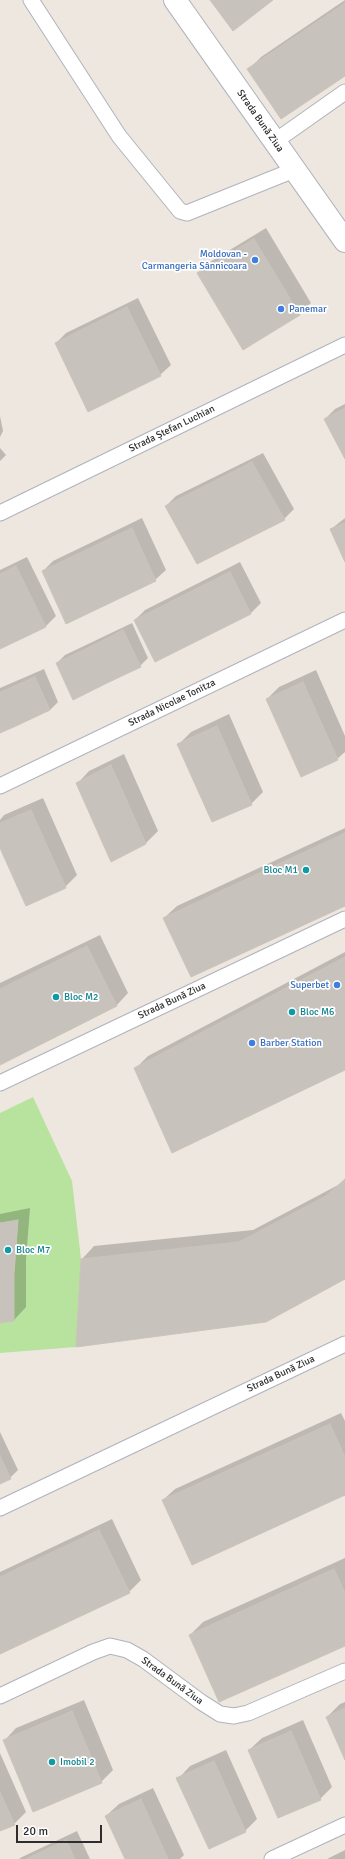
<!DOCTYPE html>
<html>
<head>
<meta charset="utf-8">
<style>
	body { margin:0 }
	#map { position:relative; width:345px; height:1859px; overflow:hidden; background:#eee7e0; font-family:Signika,sans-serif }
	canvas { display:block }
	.scale { position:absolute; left:16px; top:1825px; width:86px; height:18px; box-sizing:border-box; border:2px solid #2d2d2d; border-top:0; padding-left:5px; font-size:12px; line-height:14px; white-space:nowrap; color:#2d2d2d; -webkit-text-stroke:3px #fff; paint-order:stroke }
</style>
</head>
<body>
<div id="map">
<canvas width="345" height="1859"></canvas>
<div class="scale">20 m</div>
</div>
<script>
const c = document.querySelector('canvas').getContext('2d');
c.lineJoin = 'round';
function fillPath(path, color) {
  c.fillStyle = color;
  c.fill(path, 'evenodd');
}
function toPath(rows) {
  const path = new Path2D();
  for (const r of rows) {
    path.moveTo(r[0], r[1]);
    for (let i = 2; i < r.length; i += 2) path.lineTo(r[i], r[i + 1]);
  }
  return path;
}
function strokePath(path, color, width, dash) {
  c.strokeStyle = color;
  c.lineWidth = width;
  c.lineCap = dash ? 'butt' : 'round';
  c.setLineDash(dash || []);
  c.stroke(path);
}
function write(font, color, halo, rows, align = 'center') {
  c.font = font + ' Signika,sans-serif';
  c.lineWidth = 3.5;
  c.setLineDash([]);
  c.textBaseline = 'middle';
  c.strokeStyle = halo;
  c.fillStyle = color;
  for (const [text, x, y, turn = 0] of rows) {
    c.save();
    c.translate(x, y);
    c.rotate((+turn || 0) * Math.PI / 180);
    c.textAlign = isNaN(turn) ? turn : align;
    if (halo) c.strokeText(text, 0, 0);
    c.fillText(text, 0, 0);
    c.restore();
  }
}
fillPath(toPath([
	[33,1097,72,1181,81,1259,76,1347,0,1353,0,1323,14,1321,14,1274,18,1221,0,1223,0,1113]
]), '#b8e39e');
fillPath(toPath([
	[345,0,345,74,249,69,261,57],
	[266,228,311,303,299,314,199,273,210,262],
	[138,298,171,365,160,375,56,343,66,333],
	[345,404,345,457,325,419,335,409],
	[0,416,3,431,0,437],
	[0,448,6,455,0,461],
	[263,453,294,509,284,519,166,506,176,496],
	[142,518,166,570,155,580,43,571,53,561],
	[345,518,345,559,331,529],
	[27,557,56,616,46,626,0,648,0,570],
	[240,562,261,603,251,613,135,620,145,610],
	[132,623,148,658,140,666,57,663,65,655],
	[44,669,58,702,50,710,0,732,0,688],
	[316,670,345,736,345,752,337,759,267,699,279,687],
	[229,714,263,792,251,804,179,744,191,732],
	[124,754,158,831,146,843,111,860,77,784,89,771],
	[43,798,77,875,65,887,0,846,0,820,4,815],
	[345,828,345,905,164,918,177,906],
	[100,935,128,993,116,1006,0,1064,0,983],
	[345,952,345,1069,136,1068,148,1056],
	[345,1179,345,1278,82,1259,94,1246,253,1230,340,1184],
	[30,1208,26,1260,26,1307,14,1320,0,1322,0,1214],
	[341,1413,345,1421,345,1494,163,1500,175,1489],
	[0,1432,18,1470,10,1478,0,1483],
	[112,1519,141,1580,129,1592,0,1653,0,1572],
	[345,1558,345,1644,190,1635,203,1622],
	[84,1700,113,1770,101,1782,4,1741,16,1728],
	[345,1702,345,1757,327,1717,340,1704],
	[303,1720,332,1787,320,1799,249,1750,262,1738],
	[226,1750,257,1819,245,1831,178,1779,190,1766],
	[0,1753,26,1812,14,1824,0,1830],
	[153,1788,184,1855,180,1859,126,1859,106,1816,119,1804],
	[77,1831,90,1859,19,1859,22,1857],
	[345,1850,345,1859,327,1859]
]), '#0003');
const building = toPath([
	[210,0,273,0,233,31,210,0],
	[345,3,345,76,281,119,247,69,345,3],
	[254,239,300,315,243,350,197,273,254,239],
	[127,307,161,376,88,412,55,343,127,307],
	[345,408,345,459,324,419,345,408],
	[252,462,285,520,197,564,165,506,252,462],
	[345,523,345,562,330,529,345,523],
	[132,528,156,581,66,624,42,571,132,528],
	[16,566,46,627,0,649,0,574,16,566],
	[230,572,251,614,155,662,134,620,230,572],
	[123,630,141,667,107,683,90,647,123,630],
	[90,647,107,683,73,700,56,663,90,647],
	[35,677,50,710,16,726,1,692,35,677],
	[303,682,338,760,301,777,266,699,303,682],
	[0,692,16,726,0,733,0,692],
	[217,726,252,805,212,822,177,744,217,726],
	[111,765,146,844,111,862,76,783,111,765],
	[31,810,66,888,26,906,0,848,0,823,31,810],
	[345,833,345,906,191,977,163,918,345,833],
	[87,946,117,1006,0,1065,0,989,87,946],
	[345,957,345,1070,172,1153,134,1068,345,957],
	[345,1179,345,1279,266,1322,76,1347,81,1259,239,1242,326,1196,345,1179],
	[18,1220,14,1274,14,1321,0,1323,0,1223,18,1220],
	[330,1424,345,1457,345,1495,192,1565,162,1500,330,1424],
	[0,1456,11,1479,0,1484,0,1456],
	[99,1530,130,1593,0,1654,0,1577,99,1530],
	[334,1569,345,1593,345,1646,219,1702,189,1635,334,1569],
	[345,1708,345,1760,326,1717,345,1708],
	[72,1711,102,1783,33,1812,3,1740,72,1711],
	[291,1731,321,1800,278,1818,248,1750,291,1731],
	[214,1761,246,1832,209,1849,176,1778,214,1761],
	[0,1792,15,1825,0,1831,0,1792],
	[141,1799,168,1859,125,1859,105,1816,141,1799],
	[66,1840,75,1859,26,1859,66,1840]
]);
fillPath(building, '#c7c2bb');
strokePath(building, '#cac3b9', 1);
const lane = toPath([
	[31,0,119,136,180,211,187,213,294,170],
	[274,142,345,92],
	[0,513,345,345],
	[0,786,345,620],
	[0,1083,345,919],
	[0,1508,345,1344],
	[0,1696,93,1652,110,1646,127,1650,143,1659,201,1702,220,1714,234,1716,248,1713,345,1671],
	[272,1859,345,1825]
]);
const secondary = toPath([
	[175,0,345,241]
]);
strokePath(lane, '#b0b3bd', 17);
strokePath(secondary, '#b0b3bd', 24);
strokePath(lane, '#fff', 15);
strokePath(secondary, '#fff', 22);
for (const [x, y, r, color] of [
	[255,260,4,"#3f7fe0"],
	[281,309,4,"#3f7fe0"],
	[306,870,4,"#0f9aa8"],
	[337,985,4,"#3f7fe0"],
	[56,997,4,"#0f9aa8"],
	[292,1012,4,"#0f9aa8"],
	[252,1043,4,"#3f7fe0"],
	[8,1250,4,"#0f9aa8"],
	[52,1762,4,"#0f9aa8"]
]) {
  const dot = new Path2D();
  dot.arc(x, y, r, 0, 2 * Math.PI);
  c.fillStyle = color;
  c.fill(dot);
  strokePath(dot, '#fff', 1.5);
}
write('10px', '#2d2d2d', '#fff', [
	["Strada Bună Ziua",260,121,55],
	["Strada Ștefan Luchian",172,429,-26],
	["Strada Nicolae Tonitza",172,703,-26],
	["Strada Bună Ziua",172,1001,-25],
	["Strada Bună Ziua",281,1374,-25],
	["Strada Bună Ziua",172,1681,36]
]);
write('10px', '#366cbe', '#fff', [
	["Moldovan -",247,254],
	["Carmangeria Sânnicoara",247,266],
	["Panemar",289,309,"left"],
	["Superbet",329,985],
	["Barber Station",260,1043,"left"]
], 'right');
write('10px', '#0d838f', '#fff', [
	["Bloc M1",298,870,"right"],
	["Bloc M2",64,997],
	["Bloc M6",300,1012],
	["Bloc M7",16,1250],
	["Imobil 2",60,1762]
], 'left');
</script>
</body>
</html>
